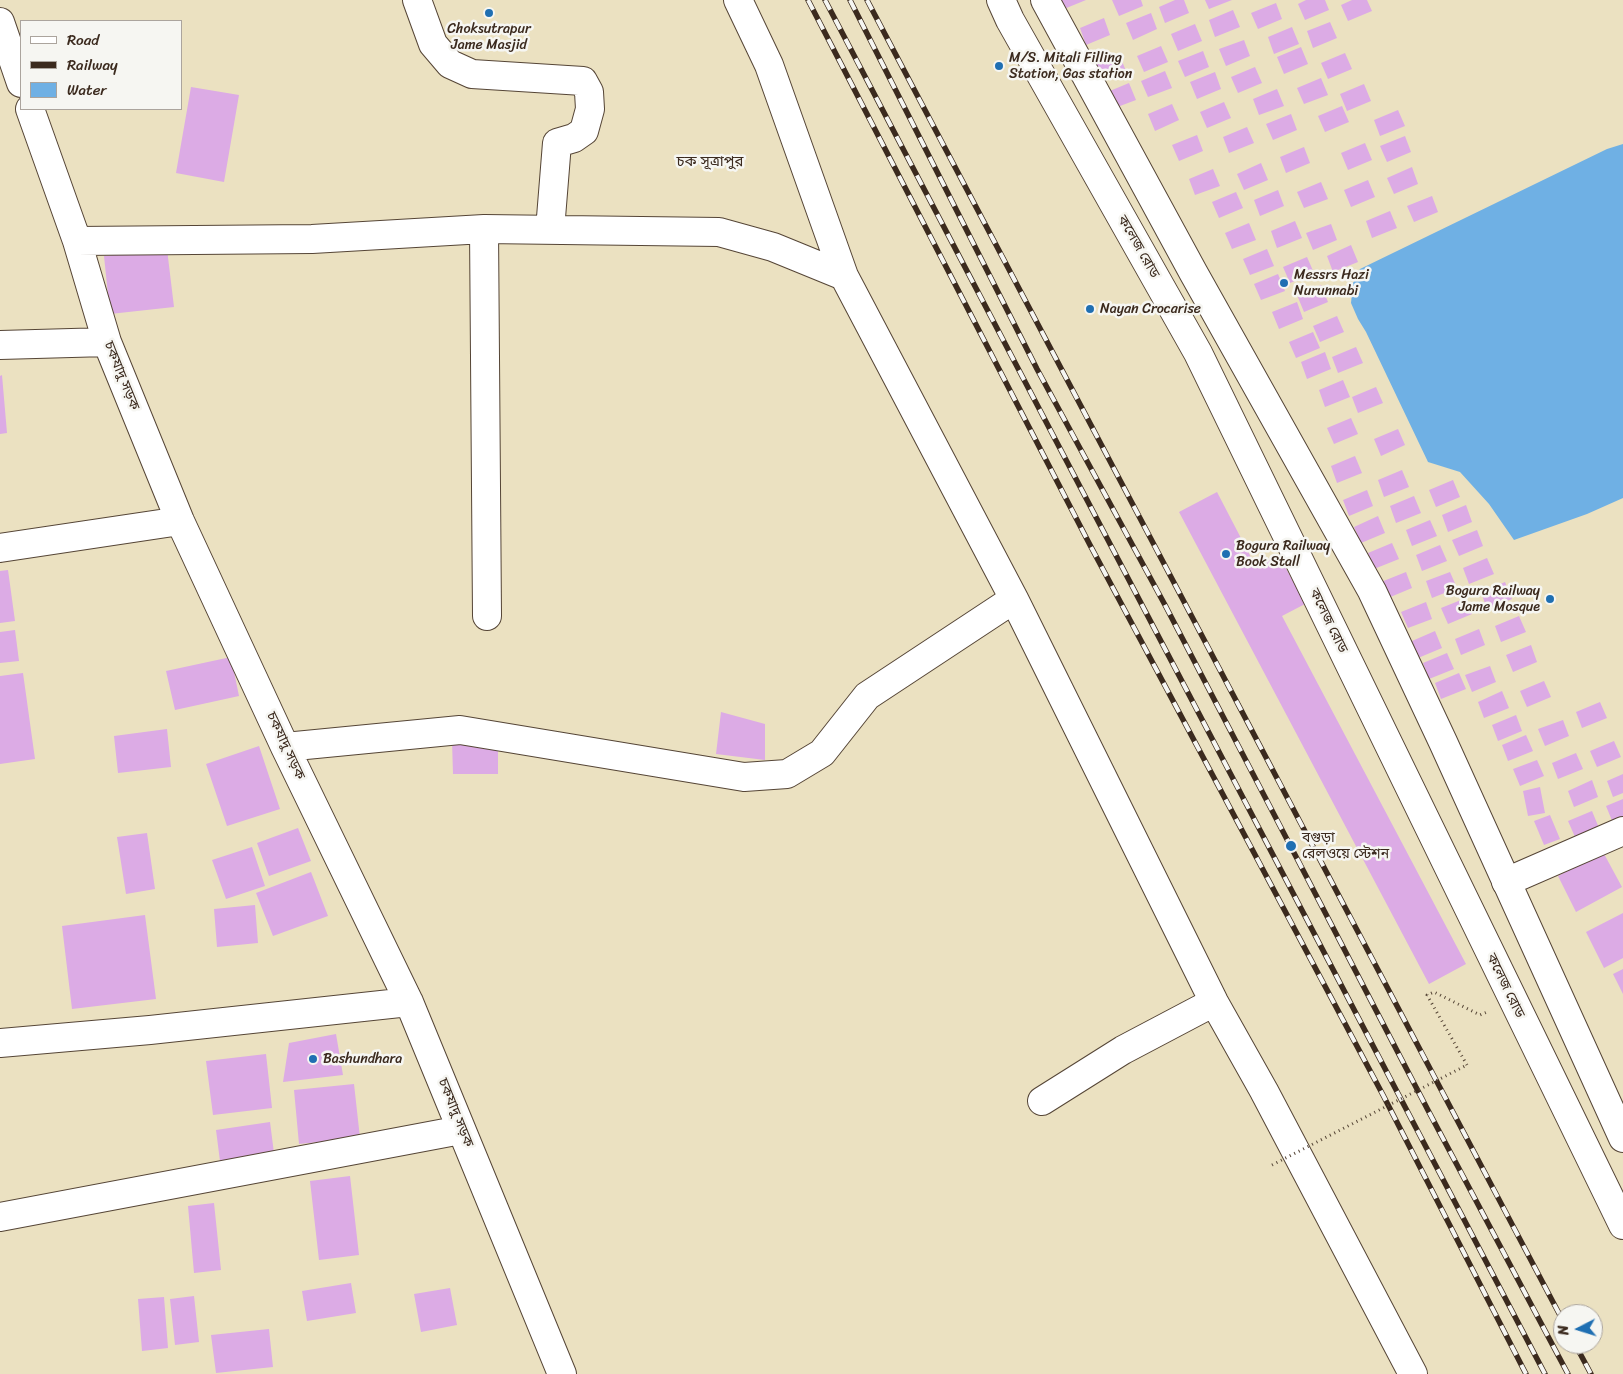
<!DOCTYPE html>
<html>
<head>
<meta charset="utf-8">
<style>
	body { margin:0 }
	#map { position:relative; width:1623px; height:1374px; overflow:hidden; background:#ebe1c1; font-family:Sriracha,sans-serif }
	canvas { display:block }
	.legend { position:absolute; left:20px; top:20px; width:162px; height:90px; box-sizing:border-box; background:#f6f6f2; border:1px solid #aba49d; margin:0; padding:6px 9px; list-style:none; font-size:15px; color:#3b2a1e }
	.legend li { display:flex; align-items:center; gap:10px; height:25px }
	.legend b { width:25px; border:1px solid #aba49d }
	.north { position:absolute; left:1553px; top:1304px; width:50px; height:50px; box-sizing:border-box; background:#f6f6f2; border:1px solid #aba49d; border-radius:50%; rotate:265deg; font-size:14px; font-weight:700; line-height:20px; text-align:center; color:#3b2a1e }
	.north::after { content:''; display:block; margin:auto; width:18px; height:22px; background:#1f6fb2; clip-path:polygon(50% 0,100% 100%,50% 72%,0 100%) }
</style>
</head>
<body>
<div id="map">
<canvas width="1623" height="1374"></canvas>
<ul class="legend">
<li><b style="height:6px;background:#fff"></b>Road</li>
<li><b style="height:6px;background:#3b2a1e"></b>Railway</li>
<li><b style="height:14px;background:#6fb0e4"></b>Water</li>
</ul>
<div class="north">N</div>
</div>
<script>
const c = document.querySelector('canvas').getContext('2d');
c.lineJoin = 'round';
function fillPath(path, color) {
  c.fillStyle = color;
  c.fill(path, 'evenodd');
}
function toPath(rows) {
  const path = new Path2D();
  for (const r of rows) {
    path.moveTo(r[0], r[1]);
    for (let i = 2; i < r.length; i += 2) path.lineTo(r[i], r[i + 1]);
  }
  return path;
}
function strokePath(path, color, width, dash) {
  c.strokeStyle = color;
  c.lineWidth = width;
  c.lineCap = dash ? 'butt' : 'round';
  c.setLineDash(dash || []);
  c.stroke(path);
}
function write(font, color, halo, rows, align = 'center') {
  c.font = font + ' Sriracha,"Noto Sans Bengali",sans-serif';
  c.lineWidth = 5;
  c.setLineDash([]);
  c.textBaseline = 'middle';
  c.strokeStyle = halo;
  c.fillStyle = color;
  for (const [text, x, y, turn = 0] of rows) {
    c.save();
    c.translate(x, y);
    c.rotate((+turn || 0) * Math.PI / 180);
    c.textAlign = isNaN(turn) ? turn : align;
    if (halo) c.strokeText(text, 0, 0);
    c.fillText(text, 0, 0);
    c.restore();
  }
}
fillPath(toPath([
	[1623,144,1623,498,1587,514,1514,540,1489,504,1460,472,1428,462,1366,332,1358,319,1351,303,1353,283,1360,269,1607,149]
]), '#6fb0e4');
fillPath(toPath([
	[1061,0,1086,0,1064,9],
	[1112,0,1141,0,1143,6,1119,16],
	[1175,0,1184,0,1189,13,1165,23,1159,7],
	[1205,0,1232,0,1209,9],
	[1306,0,1325,0,1329,10,1305,20,1298,4],
	[1352,0,1367,0,1372,11,1348,21,1341,5],
	[1276,3,1282,19,1258,29,1251,13],
	[1233,10,1240,27,1215,37,1209,20],
	[1151,13,1157,29,1133,40,1126,23],
	[1104,18,1110,35,1086,45,1080,28],
	[1330,22,1337,38,1313,48,1307,31],
	[1195,24,1202,41,1178,51,1171,34],
	[1292,27,1299,44,1274,54,1268,37],
	[1244,40,1250,56,1226,66,1219,49],
	[1161,46,1168,62,1144,72,1137,56],
	[1301,47,1308,64,1284,74,1277,57],
	[1203,51,1209,67,1185,77,1178,61],
	[1345,53,1352,69,1328,79,1321,63],
	[1119,54,1126,71,1102,81,1095,64],
	[1255,67,1262,83,1238,93,1231,77],
	[1165,71,1172,88,1148,97,1141,81],
	[1215,72,1221,89,1197,99,1190,82],
	[1321,78,1328,95,1304,104,1297,88],
	[1129,83,1136,100,1112,109,1105,93],
	[1364,84,1371,101,1347,111,1340,94],
	[191,87,239,95,224,182,176,173],
	[1277,89,1284,106,1259,115,1253,99],
	[1224,102,1231,118,1207,128,1200,112],
	[1172,104,1179,120,1155,131,1148,114],
	[1342,106,1349,122,1325,132,1318,116],
	[1398,110,1405,126,1380,136,1374,120],
	[1291,114,1297,130,1273,140,1266,124],
	[1247,127,1254,143,1229,153,1223,137],
	[1197,135,1203,151,1179,161,1172,145],
	[1405,136,1411,152,1387,162,1380,146],
	[1365,143,1372,160,1348,170,1341,153],
	[1304,147,1310,163,1286,173,1280,157],
	[1261,163,1268,180,1244,190,1237,174],
	[1412,167,1418,184,1394,194,1387,178],
	[1213,169,1220,186,1195,195,1189,179],
	[1368,180,1375,197,1351,207,1344,190],
	[1321,182,1328,199,1304,208,1297,192],
	[1278,190,1284,206,1260,216,1254,200],
	[1236,192,1243,208,1219,218,1212,202],
	[1432,196,1438,212,1414,222,1407,206],
	[1390,211,1397,228,1372,238,1366,221],
	[1295,221,1302,238,1277,248,1271,231],
	[1249,223,1256,240,1232,249,1225,233],
	[1331,224,1337,240,1313,250,1306,233],
	[1351,245,1358,262,1333,272,1327,256],
	[167,249,174,307,110,314,104,256],
	[1267,249,1274,266,1250,275,1243,259],
	[1307,257,1314,273,1290,283,1283,267],
	[1278,274,1285,291,1261,300,1254,284],
	[1321,285,1328,302,1304,312,1297,295],
	[1297,302,1303,319,1279,329,1272,312],
	[1337,316,1344,332,1320,342,1313,326],
	[1313,332,1320,348,1296,358,1289,342],
	[1356,347,1363,363,1338,373,1332,357],
	[1325,352,1331,369,1307,379,1301,362],
	[2,375,7,433,0,434,0,376],
	[1343,380,1350,397,1325,407,1319,390],
	[1376,387,1383,403,1358,413,1352,397],
	[1351,418,1358,434,1334,444,1327,428],
	[1398,429,1405,445,1381,456,1374,439],
	[1355,456,1362,473,1337,483,1331,466],
	[1402,470,1409,487,1384,497,1378,480],
	[1453,480,1460,497,1436,507,1429,490],
	[1367,490,1373,506,1349,516,1343,500],
	[1217,492,1256,567,1279,555,1305,604,1282,616,1466,964,1429,984,1179,512],
	[1414,496,1421,513,1396,523,1390,506],
	[1466,505,1472,522,1448,532,1442,515],
	[1378,516,1385,533,1361,543,1354,527],
	[1430,520,1437,536,1412,546,1406,530],
	[1477,530,1483,546,1459,556,1452,540],
	[1392,543,1399,559,1374,569,1368,553],
	[1440,545,1447,561,1422,571,1416,555],
	[1487,558,1494,574,1469,584,1463,568],
	[8,570,15,621,0,623,0,571],
	[1406,572,1412,588,1388,598,1381,582],
	[1450,572,1457,588,1432,598,1426,581],
	[1505,582,1512,599,1487,609,1481,592],
	[1466,598,1472,614,1448,624,1441,608],
	[1426,602,1432,619,1408,628,1401,612],
	[1519,616,1526,632,1501,642,1495,626],
	[1479,629,1485,645,1461,655,1455,639],
	[15,630,19,661,0,663,0,632],
	[1435,631,1442,648,1418,658,1412,641],
	[1531,645,1537,662,1513,672,1506,655],
	[1447,653,1454,669,1429,679,1423,663],
	[231,657,239,696,175,710,166,671],
	[1490,666,1496,682,1472,692,1465,675],
	[23,673,35,759,0,764,0,676],
	[1459,673,1466,689,1441,699,1435,683],
	[1544,681,1551,697,1527,707,1520,691],
	[1502,691,1509,708,1484,718,1478,702],
	[1600,702,1607,718,1582,728,1576,712],
	[721,712,765,724,765,760,716,754],
	[1516,715,1522,731,1498,741,1492,725],
	[1563,720,1569,736,1545,746,1538,729],
	[167,729,171,767,118,773,114,736],
	[1526,735,1533,751,1508,761,1502,745],
	[452,741,498,741,498,774,453,774],
	[1614,741,1621,757,1597,767,1590,751],
	[259,746,280,809,227,826,206,764],
	[1576,753,1583,769,1558,779,1552,763],
	[1537,760,1544,776,1520,786,1513,769],
	[1623,774,1623,793,1613,797,1607,781],
	[1592,780,1598,797,1574,807,1568,791],
	[1540,787,1545,813,1528,816,1523,791],
	[1623,799,1623,819,1613,823,1606,806],
	[1592,811,1599,828,1575,837,1568,821],
	[1550,815,1560,839,1544,845,1534,821],
	[298,828,311,861,269,876,257,843],
	[147,833,155,889,126,894,117,837],
	[252,847,265,886,226,899,212,860],
	[1603,852,1622,887,1576,912,1558,876],
	[311,872,328,916,273,936,256,893],
	[255,905,258,943,217,947,214,909],
	[1623,913,1623,958,1604,968,1586,932],
	[145,915,156,999,72,1009,62,926],
	[1623,969,1623,994,1613,974],
	[336,1034,343,1075,283,1082,289,1043],
	[266,1054,272,1108,213,1115,206,1061],
	[354,1084,360,1138,299,1144,294,1090],
	[270,1122,275,1161,221,1169,216,1130],
	[350,1176,359,1255,319,1260,310,1181],
	[214,1203,221,1270,194,1273,188,1206],
	[351,1283,356,1313,307,1321,302,1291],
	[450,1288,457,1325,421,1332,414,1294],
	[194,1296,199,1342,175,1345,170,1299],
	[164,1297,168,1348,142,1351,138,1299],
	[269,1329,273,1367,216,1373,211,1335]
]), '#dcabe5');
const minor = toPath([
	[417,0,433,44,450,64,472,74,583,81,589,92,590,109,584,131,574,138,557,143,550,230],
	[738,0,769,65,844,276,1014,599,1214,1002,1264,1091,1413,1374],
	[0,22,21,83],
	[30,109,77,241,107,342,180,521,285,747,409,1002,562,1374],
	[484,229,487,616],
	[77,241,312,239,484,229,719,232,773,247,844,276],
	[0,345,107,342],
	[0,548,180,521],
	[285,747,460,730,744,777,787,774,822,753,867,696,1014,599],
	[1506,882,1623,831],
	[0,1043,150,1030,409,1002],
	[1042,1101,1123,1050,1214,1002],
	[0,1217,461,1130]
]);
const highway = toPath([
	[1001,0,1010,20,1198,353,1623,1225],
	[1045,0,1193,272,1372,591,1443,742,1623,1138]
]);
strokePath(minor, '#554536', 30);
strokePath(highway, '#554536', 30);
strokePath(toPath([
	[1467,1065,1427,995,1434,992,1480,1015,1487,1012]
]), '#554536', 3, [1, 4]);
strokePath(minor, '#fff', 28);
strokePath(highway, '#fff', 28);
const rail = toPath([
	[808,0,1090,545,1383,1095,1526,1374],
	[825,0,1545,1374],
	[850,0,1037,369,1165,605,1430,1114,1568,1374],
	[867,0,1563,1321],
	[1575,1344,1591,1374]
]);
strokePath(rail, '#3b2a1e', 5.5);
strokePath(rail, '#f6f6f2', 4, [11]);
strokePath(toPath([
	[1272,1165,1467,1065]
]), '#554536', 3, [1, 4]);
for (const [x, y, r, color] of [
	[489,13,5,"#1f6fb2"],
	[999,66,5,"#1f6fb2"],
	[1284,283,5,"#1f6fb2"],
	[1090,309,5,"#1f6fb2"],
	[1226,554,5,"#1f6fb2"],
	[1550,599,5,"#1f6fb2"],
	[1291,846,6,"#1f6fb2"],
	[313,1059,5,"#1f6fb2"]
]) {
  const dot = new Path2D();
  dot.arc(x, y, r, 0, 2 * Math.PI);
  c.fillStyle = color;
  c.fill(dot);
  strokePath(dot, '#f6f6f2', 2);
}
write('14px', '#3b2a1e', '#f6f6f2', [
	["Choksutrapur",489,29,"center"],
	["Jame Masjid",489,45,"center"],
	["M/S. Mitali Filling",1009,58],
	["Station, Gas station",1009,74],
	["Messrs Hazi",1294,275],
	["Nurunnabi",1294,291],
	["Nayan Crocarise",1100,309],
	["Bogura Railway",1236,546],
	["Book Stall",1236,562],
	["Bogura Railway",1540,591,"right"],
	["Jame Mosque",1540,607,"right"],
	["বগুড়া",1302,838],
	["রেলওয়ে স্টেশন",1302,854],
	["Bashundhara",323,1059]
], 'left');
write('14px', '#3b2a1e', '#f6f6f2', [
	["কলেজ রোড",1138,247,60],
	["চকযাদু সড়ক",121,376,68],
	["কলেজ রোড",1328,621,64],
	["চকযাদু সড়ক",285,746,65],
	["কলেজ রোড",1505,986,64],
	["চকযাদু সড়ক",455,1113,68]
]);
write('15px', '#3b2a1e', '#f6f6f2', [
	["চক সূত্রাপুর",710,162]
]);
</script>
</body>
</html>
